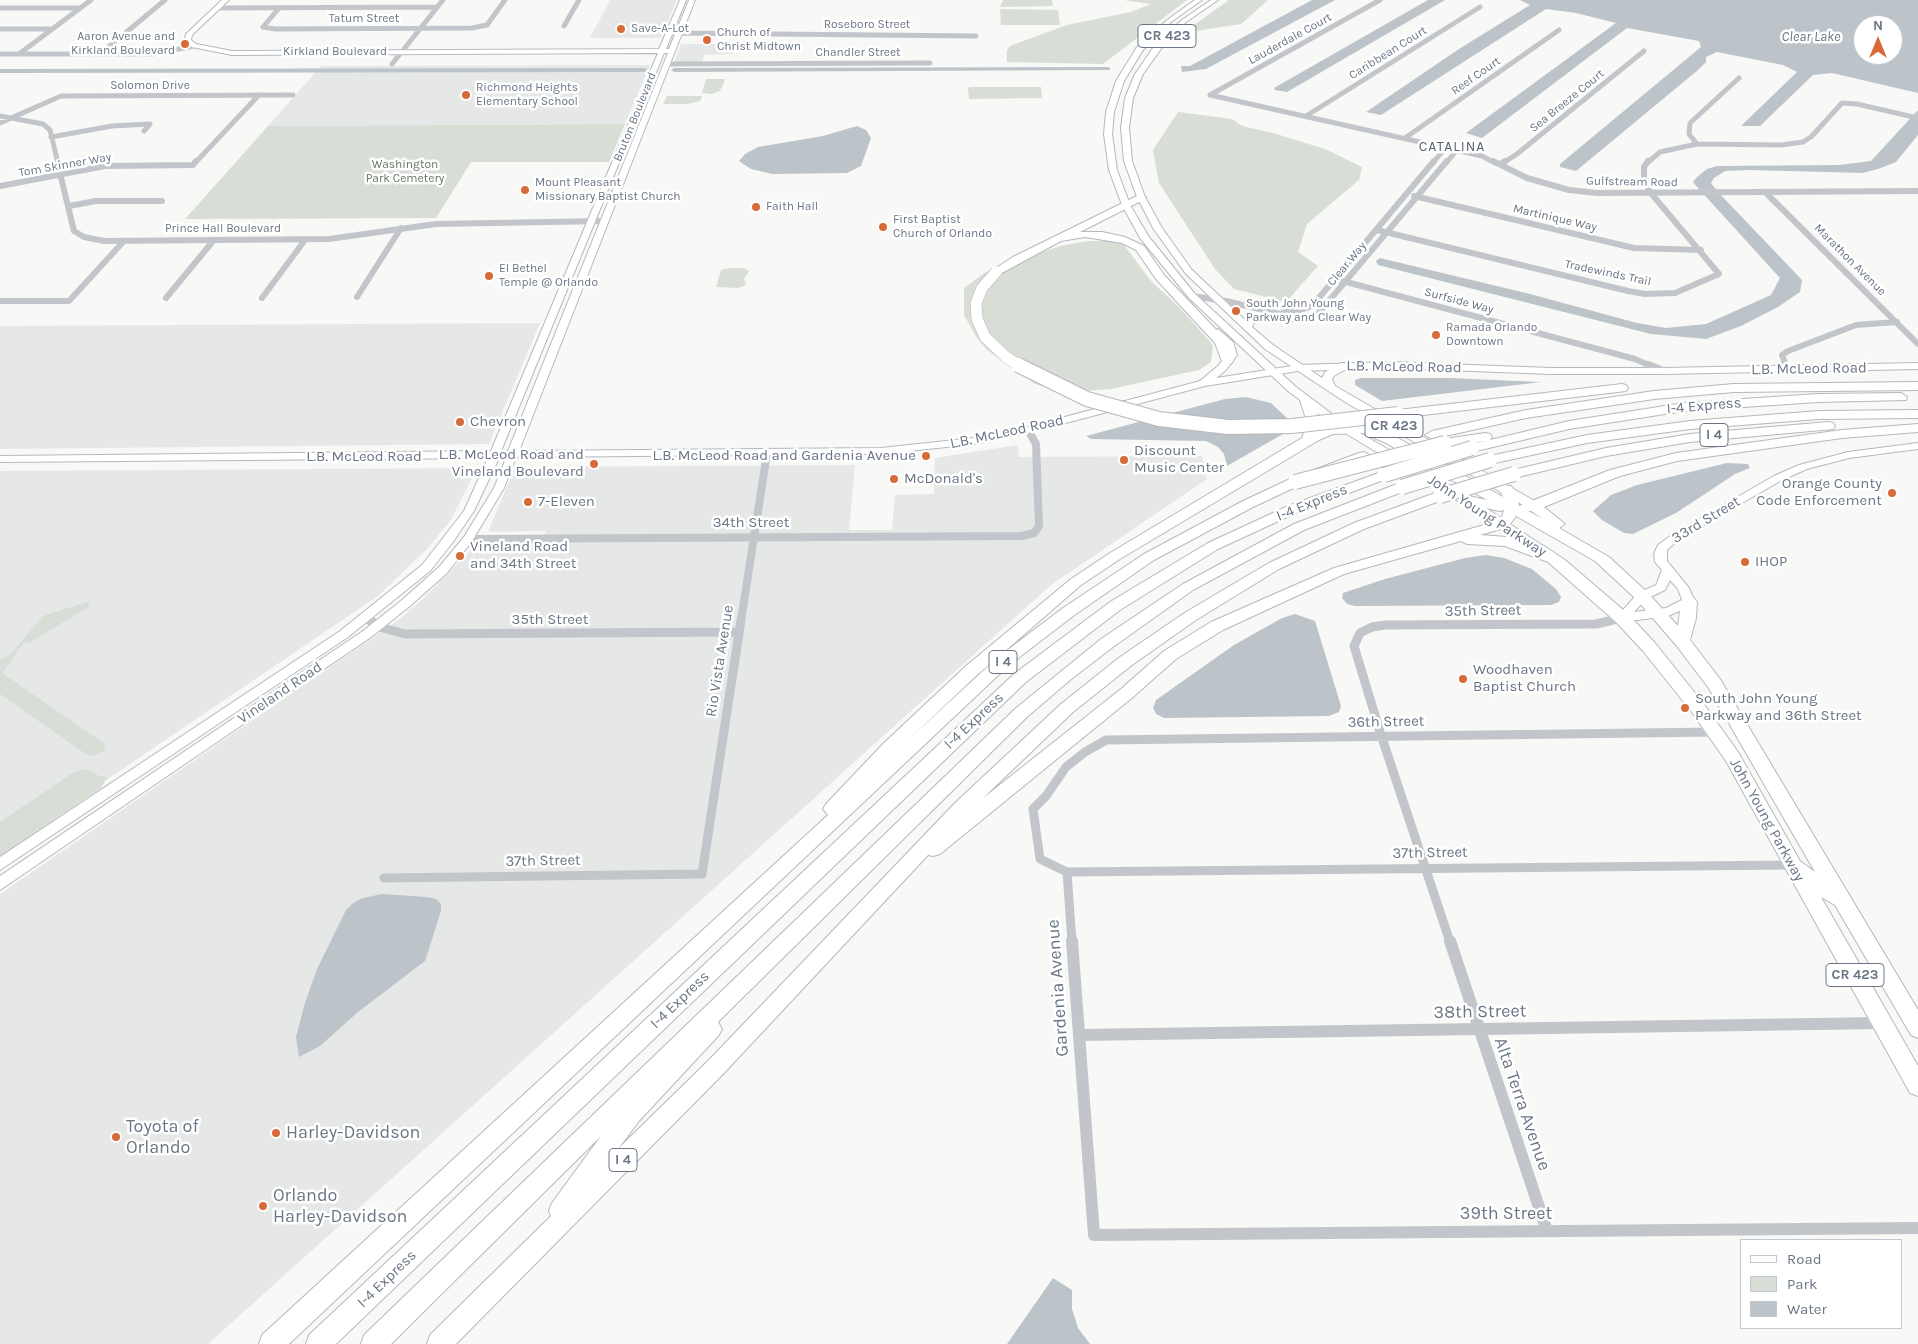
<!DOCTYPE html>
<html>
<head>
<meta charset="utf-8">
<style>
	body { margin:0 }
	#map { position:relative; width:1918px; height:1344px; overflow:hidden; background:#f8f8f6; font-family:Karla,sans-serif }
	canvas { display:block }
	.legend { position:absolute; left:1740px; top:1239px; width:162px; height:90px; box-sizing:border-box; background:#fff; border:1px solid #c3c8ce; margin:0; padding:6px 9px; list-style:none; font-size:15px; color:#6a7685 }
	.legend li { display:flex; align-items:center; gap:10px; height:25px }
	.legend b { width:25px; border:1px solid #c3c8ce }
	.north { position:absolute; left:1853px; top:15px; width:50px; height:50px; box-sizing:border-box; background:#fff; border:1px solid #c3c8ce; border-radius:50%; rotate:0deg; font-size:14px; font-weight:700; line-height:20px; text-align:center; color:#6a7685 }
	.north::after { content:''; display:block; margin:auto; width:18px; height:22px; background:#d66b39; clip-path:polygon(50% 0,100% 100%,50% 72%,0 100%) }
</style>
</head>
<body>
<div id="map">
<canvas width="1918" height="1344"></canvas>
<ul class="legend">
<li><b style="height:6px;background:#fff"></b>Road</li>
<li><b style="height:14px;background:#d8ddd6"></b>Park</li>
<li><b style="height:14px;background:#bcc4ca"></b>Water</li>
</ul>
<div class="north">N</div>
</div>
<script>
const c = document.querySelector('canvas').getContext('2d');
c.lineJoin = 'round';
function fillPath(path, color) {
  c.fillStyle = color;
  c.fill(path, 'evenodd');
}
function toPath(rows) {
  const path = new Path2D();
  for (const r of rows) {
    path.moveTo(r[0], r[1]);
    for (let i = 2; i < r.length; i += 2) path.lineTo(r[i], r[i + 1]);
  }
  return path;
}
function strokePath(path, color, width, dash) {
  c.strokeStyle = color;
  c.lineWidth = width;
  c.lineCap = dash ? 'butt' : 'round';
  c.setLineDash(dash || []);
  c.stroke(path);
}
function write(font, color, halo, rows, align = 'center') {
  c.font = font + ' Karla,sans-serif';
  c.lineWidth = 5;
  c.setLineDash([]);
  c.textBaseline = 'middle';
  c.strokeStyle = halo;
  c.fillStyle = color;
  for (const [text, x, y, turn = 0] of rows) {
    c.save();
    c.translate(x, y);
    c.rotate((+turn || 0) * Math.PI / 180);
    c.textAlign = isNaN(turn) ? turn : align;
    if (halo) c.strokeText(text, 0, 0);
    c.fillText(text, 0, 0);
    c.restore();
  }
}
fillPath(toPath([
	[610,0,677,0,661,38,590,38],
	[681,44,726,44,725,48,735,48,733,54,704,55,701,65,673,65],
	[650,65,625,124,268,126,321,66],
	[540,323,489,444,0,449,0,326],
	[1018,445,1019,457,1202,456,1207,479,1051,585,208,1344,0,1344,0,894,401,618,424,598,472,549,482,546,541,545,546,531,488,532,515,467,855,465,849,530,892,530,895,495,934,494,935,458],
	[477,468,451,520,427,549,378,596,0,852,0,471]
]), '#e6e7e7');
fillPath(toPath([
	[1003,0,1052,0,1053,6,1000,7],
	[1124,0,1187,0,1103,64,1007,62,1007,50,1010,46,1067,25,1131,12,1151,4],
	[1229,0,1268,0,1241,24,1183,33],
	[1000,9,1058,10,1060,25,1001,25],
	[706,79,725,79,722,88,719,88,722,90,712,94,702,93],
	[970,87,1041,87,1042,98,969,99,968,88],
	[667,96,702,96,700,101,688,104,663,104],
	[1178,112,1232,119,1242,126,1273,133,1325,149,1362,167,1359,180,1307,224,1298,252,1318,266,1286,302,1234,289,1215,269,1159,183,1153,150],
	[625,124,609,162,471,162,436,218,185,219,268,126],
	[1089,241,1110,241,1124,245,1151,281,1179,307,1213,345,1211,362,1199,370,1111,389,1084,391,1053,389,1035,384,987,350,977,338,964,315,964,288,986,272,1060,246],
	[730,268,744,268,749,271,744,279,746,285,738,288,716,287,721,270],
	[87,602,90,606,29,643,24,642,2,673,105,744,104,751,94,756,86,754,0,694,0,660,11,654,43,616],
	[88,769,99,776,107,777,101,788,0,856,0,822,74,772]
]), '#d8ddd6');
fillPath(toPath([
	[1312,0,1335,0,1206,69,1182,72,1181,66,1190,66],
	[1428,0,1445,0,1287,92,1275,90,1274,88],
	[1520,0,1918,0,1918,93,1832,73,1813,75,1760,126,1741,126,1797,72,1783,65,1717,52,1706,57,1706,62,1698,70,1576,171,1560,167,1560,164,1701,47,1699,41,1627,28,1482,138,1466,133,1616,23,1576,13,1546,9,1381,115,1366,112,1459,49,1530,5],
	[1863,25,1893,25,1893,55,1863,55],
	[1918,110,1918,135,1896,162,1878,169,1862,173,1749,170,1725,171,1714,178,1711,183,1718,192,1802,280,1800,292,1778,307,1741,326,1706,339,1651,334,1378,265,1376,261,1380,258,1530,294,1637,323,1666,328,1706,324,1771,295,1780,278,1698,188,1693,182,1697,177,1707,169,1717,166,1840,165,1871,161],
	[857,126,866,130,871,138,861,166,847,173,772,174,751,169,739,161,745,154,758,147,823,136],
	[1361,378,1450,378,1541,382,1382,401,1355,385,1355,380],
	[1246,397,1271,403,1288,419,1289,427,1283,434,1227,466,1224,454,1218,447,1206,441,1091,439,1086,436,1225,399],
	[1727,463,1748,464,1750,468,1735,474,1676,513,1633,534,1624,533,1602,520,1593,511,1611,495,1637,485],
	[1486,555,1504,558,1532,569,1556,589,1561,597,1559,602,1551,605,1355,606,1347,604,1342,598,1343,593,1385,579,1465,558],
	[1295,614,1315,621,1341,706,1339,712,1329,716,1164,718,1156,714,1153,708,1156,700,1234,645,1282,618],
	[382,894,427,897,436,899,441,904,441,911,425,961,358,1012,320,1046,299,1057,296,1037,305,1003,317,969,346,910,353,903,363,898],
	[1053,1278,1072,1290,1072,1309,1078,1328,1090,1344,1007,1344]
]), '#bcc4ca');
fillPath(toPath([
	[1108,67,1110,68,1110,70,674,72,671,70,674,68,1108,67],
	[0,69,645,68,648,70,645,72,0,73,0,69]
]), '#bcc4ca');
const secondary = toPath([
	[222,0,229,0,192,35,191,40,196,44,232,51,659,49,680,0,686,0,666,49,669,49,689,0,695,0,519,451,881,448,974,438,1027,427,1204,380,1298,365,1392,362,1551,368,1663,368,1918,363,1918,369,1663,374,1551,374,1392,368,1298,371,1205,386,1032,432,974,444,881,454,516,457,504,488,472,541,447,573,410,606,371,637,0,890,0,876,363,631,402,600,439,567,464,537,494,488,506,458,499,458,474,511,453,542,430,571,348,637,0,870,0,857,340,631,422,565,464,511,488,458,0,462,0,456,491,451,658,53,232,55,192,47,185,40,186,34,222,0],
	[664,53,668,53,508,451,501,451,664,53],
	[1918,443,1918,449,1849,458,1807,469,1782,480,1678,540,1667,550,1667,561,1689,588,1695,602,1693,605,1668,616,1622,622,1616,618,1638,593,1656,585,1662,570,1655,562,1654,554,1658,545,1670,536,1774,476,1799,465,1848,452,1918,443],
	[1670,580,1678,589,1682,600,1666,608,1634,612,1646,599,1665,590,1670,580]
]);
const primary = toPath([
	[1195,0,1202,0,1171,22,1143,50,1124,81,1114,112,1112,134,1117,170,1130,205,1149,237,1195,294,1296,387,1348,426,1468,496,1543,546,1545,549,1543,552,1535,552,1460,502,1340,430,1288,391,1189,298,1140,238,1122,205,1109,170,1104,134,1106,112,1116,81,1137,47,1167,20,1195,0],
	[1211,0,1218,0,1186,22,1163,46,1143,74,1133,98,1129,128,1132,161,1145,197,1162,228,1192,270,1245,320,1255,315,1301,316,1301,320,1297,321,1257,321,1253,324,1252,327,1273,345,1322,378,1325,372,1342,363,1350,363,1350,367,1334,376,1332,379,1335,386,1538,503,1540,506,1538,509,1530,509,1345,402,1265,349,1186,274,1153,228,1137,197,1124,161,1121,128,1125,98,1135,74,1157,42,1182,20,1211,0],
	[1218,329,1233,342,1237,355,1226,370,1208,385,1200,385,1200,381,1218,366,1227,355,1224,345,1213,332,1218,329]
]);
const highway = toPath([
	[1141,194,1146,197,1145,199,1080,232,1102,232,1125,237,1144,246,1164,275,1224,338,1230,348,1233,361,1231,364,1223,364,1215,343,1156,279,1136,250,1122,243,1085,237,1061,241,1000,274,996,275,990,272,1013,257,1141,194],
	[1918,382,1918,390,1734,392,1654,399,1526,418,1432,439,1425,435,1432,431,1526,410,1654,391,1734,384,1918,382],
	[1622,384,1626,385,1628,388,1626,391,1398,418,1391,414,1398,410,1622,384],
	[1901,393,1907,397,1906,400,1818,402,1684,411,1569,429,1472,452,1465,448,1467,445,1484,441,1445,447,1438,443,1445,439,1485,433,1490,434,1492,437,1490,440,1569,421,1684,403,1818,394,1901,393],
	[1306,396,1312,400,1321,422,1317,431,1331,426,1354,424,1371,427,1396,437,1503,497,1499,489,1501,486,1511,486,1517,496,1519,506,1610,470,1676,453,1842,430,1918,424,1918,432,1842,438,1677,461,1620,476,1544,507,1565,524,1559,528,1609,557,1647,592,1678,626,1681,602,1684,598,1694,598,1697,602,1696,618,1690,640,1720,679,1918,1010,1918,1038,1911,1035,1835,905,1821,897,1918,1066,1918,1096,1910,1093,1726,761,1691,711,1643,651,1616,622,1548,562,1505,546,1467,544,1461,541,1344,574,1223,630,1176,659,1133,697,940,854,933,856,928,855,724,1073,456,1344,427,1344,430,1335,551,1216,549,1211,552,1203,601,1136,391,1344,361,1344,364,1335,1015,709,1101,639,1183,584,1294,524,1397,484,1407,484,1409,487,1407,490,1304,530,1193,590,1113,647,1070,680,1027,717,718,1022,722,1029,719,1035,639,1121,618,1149,710,1059,955,803,1061,704,1120,657,1186,612,1269,563,1354,523,1435,493,1440,492,1447,496,1445,499,1364,529,1279,569,1196,620,1132,665,1073,712,982,799,1121,689,1164,651,1211,622,1334,568,1498,521,1502,517,1504,510,1499,511,1459,502,1457,499,1459,496,1464,495,1487,500,1386,443,1363,433,1333,434,1319,440,1120,559,1081,585,997,658,1063,608,1144,554,1243,501,1290,479,1359,453,1364,452,1371,456,1369,459,1300,485,1253,507,1154,560,1073,616,1008,666,289,1344,259,1344,262,1335,828,815,823,809,826,804,883,744,966,666,1071,579,1110,553,1302,438,1307,422,1300,400,1306,396],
	[1528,511,1531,511,1543,519,1528,511],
	[1516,516,1595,561,1637,600,1676,645,1708,687,1815,872,1800,861,1738,752,1703,703,1655,643,1628,614,1565,560,1544,546,1539,544,1533,547,1507,537,1480,535,1508,527,1516,516],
	[996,659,906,742,978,674,996,659],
	[1918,410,1918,418,1819,419,1690,429,1587,443,1490,464,1483,460,1490,456,1587,435,1690,421,1819,411,1918,410],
	[1828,422,1833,423,1835,426,1833,429,1690,442,1606,456,1514,478,1507,474,1509,471,1606,448,1690,434,1828,422],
	[1384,471,1391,475,1389,478,1298,512,1218,549,1120,610,1026,682,336,1344,306,1344,309,1335,1014,674,1110,602,1208,543,1288,506,1384,471]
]);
strokePath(secondary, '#b5b9be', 2);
strokePath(primary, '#b4b7bc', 2);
strokePath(highway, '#b5b8bc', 2);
strokePath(toPath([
	[0,8,80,8],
	[217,8,437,7],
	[279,8,263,27,275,29,472,28,487,25,505,0],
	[564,26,579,0],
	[0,29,52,29],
	[669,33,976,36],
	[0,54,154,54,194,46],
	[19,54,91,0],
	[100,54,165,0],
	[392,64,443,0],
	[667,64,930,63],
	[1210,95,1482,156,1495,163],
	[1210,95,1380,0],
	[0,116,43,124,50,130,58,163],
	[1306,116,1480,7],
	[0,123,61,96,293,95],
	[51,137,112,126,150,124,144,131],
	[1405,138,1559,30],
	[1697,144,1689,134,1690,123,1739,78],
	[195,163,259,95],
	[1433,163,1445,148],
	[1446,163,1457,150],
	[1503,163,1517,154,1644,51],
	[1647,163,1660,152,1697,144,1781,145,1803,142,1811,137,1842,103,1857,104,1918,118]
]), '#c2c5c9', 5);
strokePath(toPath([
	[57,161,74,231,84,237,104,241,329,239,436,224,604,221],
	[1493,161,1527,178,1569,190,1597,193,1918,191],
	[1501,164,1505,161],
	[0,186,105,166,193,165,196,161],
	[1765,192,1918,344],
	[1414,196,1634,248,1701,250],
	[69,206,96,201,162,201],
	[1377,230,1628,291,1645,294,1675,293,1719,274,1650,192,1644,178,1644,167,1648,161],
	[1335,279,1635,359,1651,366],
	[1192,296,1226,301,1297,318,1317,315,1447,161],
	[357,297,401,228],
	[166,298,214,240],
	[262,298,305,240],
	[0,301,69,301,124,241],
	[1284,310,1297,311,1312,306,1434,161],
	[1786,366,1782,355,1788,351,1856,325,1897,322]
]), '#c2c5c9', 6);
strokePath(toPath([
	[1648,365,1663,371],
	[1785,365,1787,370],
	[468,539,1022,536,1034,533,1039,526,1036,444,1028,430],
	[365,618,371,621],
	[741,621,767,453],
	[1608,621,1622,618]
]), '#c2c5c9', 8);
strokePath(toPath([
	[369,620,383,628,405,634,739,632],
	[1715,732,1106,740,1085,752,1066,767,1046,796,1033,809,1040,859,1067,872,1792,865],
	[1067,872,1072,942],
	[384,878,702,874,741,620],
	[1450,942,1381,735,1354,646,1360,633,1372,627,1385,625,1596,624,1613,620]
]), '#c2c5c9', 9);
strokePath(toPath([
	[1072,941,1094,1235,1918,1228],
	[1450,941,1547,1231],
	[1079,1035,1882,1023]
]), '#c2c5c9', 12);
fillPath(secondary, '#fff');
fillPath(primary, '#fff');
fillPath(highway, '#fff');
const highwayBridgeFar1 = toPath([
	[996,272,982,288,976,303,977,319,985,337,1006,357,1020,366]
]);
const highwayBridge = toPath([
	[1018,365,1087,399,1159,419,1228,427,1292,426,1398,414],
	[1384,475,1472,448],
	[1295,482,1445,443],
	[1402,487,1490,460],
	[1440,496,1514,474]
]);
strokePath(highwayBridgeFar1, '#b5b8bc', 12, []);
strokePath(highwayBridge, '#b5b8bc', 16, []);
strokePath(highwayBridgeFar1, '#fff', 11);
strokePath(highwayBridge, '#fff', 14);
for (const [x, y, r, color] of [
	[621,29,5,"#d66b39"],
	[707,40,5,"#d66b39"],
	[185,44,5,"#d66b39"],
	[466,95,5,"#d66b39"],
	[525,190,5,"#d66b39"],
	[756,207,5,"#d66b39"],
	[883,227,5,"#d66b39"],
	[489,276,5,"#d66b39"],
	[1236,311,5,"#d66b39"],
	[1436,335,5,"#d66b39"],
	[460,422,5,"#d66b39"],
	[926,456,5,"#d66b39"],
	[1124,460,5,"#d66b39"],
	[594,464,5,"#d66b39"],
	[894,479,5,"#d66b39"],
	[1892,493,5,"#d66b39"],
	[528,502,5,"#d66b39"],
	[460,556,5,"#d66b39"],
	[1745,562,5,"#d66b39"],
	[1463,679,5,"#d66b39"],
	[1685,708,5,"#d66b39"],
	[276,1133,5,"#d66b39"],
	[116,1137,5,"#d66b39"],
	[263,1206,5,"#d66b39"]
]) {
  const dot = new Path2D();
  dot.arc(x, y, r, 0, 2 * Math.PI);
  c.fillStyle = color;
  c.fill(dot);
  strokePath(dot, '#fff', 2);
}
write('12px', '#6a7685', '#fff', [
	["Tatum Street",364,19],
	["Roseboro Street",867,25],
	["Lauderdale Court",1290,39,-29],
	["Kirkland Boulevard",335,52],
	["Chandler Street",858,53],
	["Caribbean Court",1388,53,-32],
	["Reef Court",1476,76,-35],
	["Solomon Drive",150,86],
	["Sea Breeze Court",1567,101,-39],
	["Bruton Boulevard",635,117,-68],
	["Tom Skinner Way",65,165,-10],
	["Gulfstream Road",1632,182,1],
	["Martinique Way",1555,218,13],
	["Prince Hall Boulevard",223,229],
	["Marathon Avenue",1850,260,45],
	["Clear Way",1347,264,-50],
	["Tradewinds Trail",1608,273,12],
	["Surfside Way",1459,301,15]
]);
write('12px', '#6a7685', '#fff', [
	["Save-A-Lot",631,29],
	["Church of",717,33],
	["Christ Midtown",717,47],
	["Aaron Avenue and",175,37,"right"],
	["Kirkland Boulevard",175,51,"right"],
	["Richmond Heights",476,88],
	["Elementary School",476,102],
	["Mount Pleasant",535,183],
	["Missionary Baptist Church",535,197],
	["Faith Hall",766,207],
	["First Baptist",893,220],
	["Church of Orlando",893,234],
	["El Bethel",499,269],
	["Temple @ Orlando",499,283],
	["South John Young",1246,304],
	["Parkway and Clear Way",1246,318],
	["Ramada Orlando",1446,328],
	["Downtown",1446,342]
], 'left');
write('12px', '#667864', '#fff', [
	["Washington",405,165],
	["Park Cemetery",405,179]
]);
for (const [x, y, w] of [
	[1167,36,58],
	[1394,426,58],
	[1714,435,28],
	[1003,662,28],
	[1855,975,58],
	[623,1160,28]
]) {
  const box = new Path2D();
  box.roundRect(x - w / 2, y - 11.5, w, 23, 4);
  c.fillStyle = '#fff';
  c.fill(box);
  strokePath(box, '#6a7685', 1);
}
write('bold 14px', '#6a7685', null, [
	["CR 423",1167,36],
	["CR 423",1394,426],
	["I 4",1714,435],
	["I 4",1003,662],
	["CR 423",1855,975],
	["I 4",623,1160]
]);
write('italic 14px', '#667780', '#fff', [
	["Clear Lake",1811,37]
]);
c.letterSpacing = '1px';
write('14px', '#57606b', '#fff', [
	["CATALINA",1452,147]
]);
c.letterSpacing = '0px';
write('15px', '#6a7685', '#fff', [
	["L.B. McLeod Road",1404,367,1],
	["L.B. McLeod Road",1809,369,-1],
	["I-4 Express",1704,406,-5],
	["L.B. McLeod Road",1007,432,-12],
	["L.B. McLeod Road",364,457],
	["I-4 Express",1312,503,-22],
	["John Young Parkway",1487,516,33],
	["33rd Street",1706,520,-31],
	["34th Street",751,523],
	["35th Street",1483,611,-1],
	["35th Street",550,620],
	["Rio Vista Avenue",720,661,-81],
	["Vineland Road",280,693,-34],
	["I-4 Express",974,721,-43],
	["36th Street",1386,722,-1],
	["John Young Parkway",1767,820,61],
	["37th Street",1430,853,-1],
	["37th Street",543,861,-1],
	["I-4 Express",680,1000,-44],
	["I-4 Express",387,1279,-44]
]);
write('15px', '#6a7685', '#fff', [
	["Chevron",470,422],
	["Discount",1134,451],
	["Music Center",1134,468],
	["L.B. McLeod Road and",584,455,"right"],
	["Vineland Boulevard",584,472,"right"],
	["L.B. McLeod Road and Gardenia Avenue",916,456,"right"],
	["McDonald's",904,479],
	["Orange County",1882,484,"right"],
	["Code Enforcement",1882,501,"right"],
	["7-Eleven",538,502],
	["Vineland Road",470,547],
	["and 34th Street",470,564],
	["IHOP",1755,562],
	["Woodhaven",1473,670],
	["Baptist Church",1473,687],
	["South John Young",1695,699],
	["Parkway and 36th Street",1695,716]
], 'left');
write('18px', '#6a7685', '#fff', [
	["Gardenia Avenue",1058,988,-94],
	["38th Street",1480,1012,-1],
	["Alta Terra Avenue",1522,1104,71],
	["39th Street",1506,1214]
]);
write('18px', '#6a7685', '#fff', [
	["Toyota of",126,1127],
	["Orlando",126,1148],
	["Harley-Davidson",286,1133],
	["Orlando",273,1196],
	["Harley-Davidson",273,1217]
], 'left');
</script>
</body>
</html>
